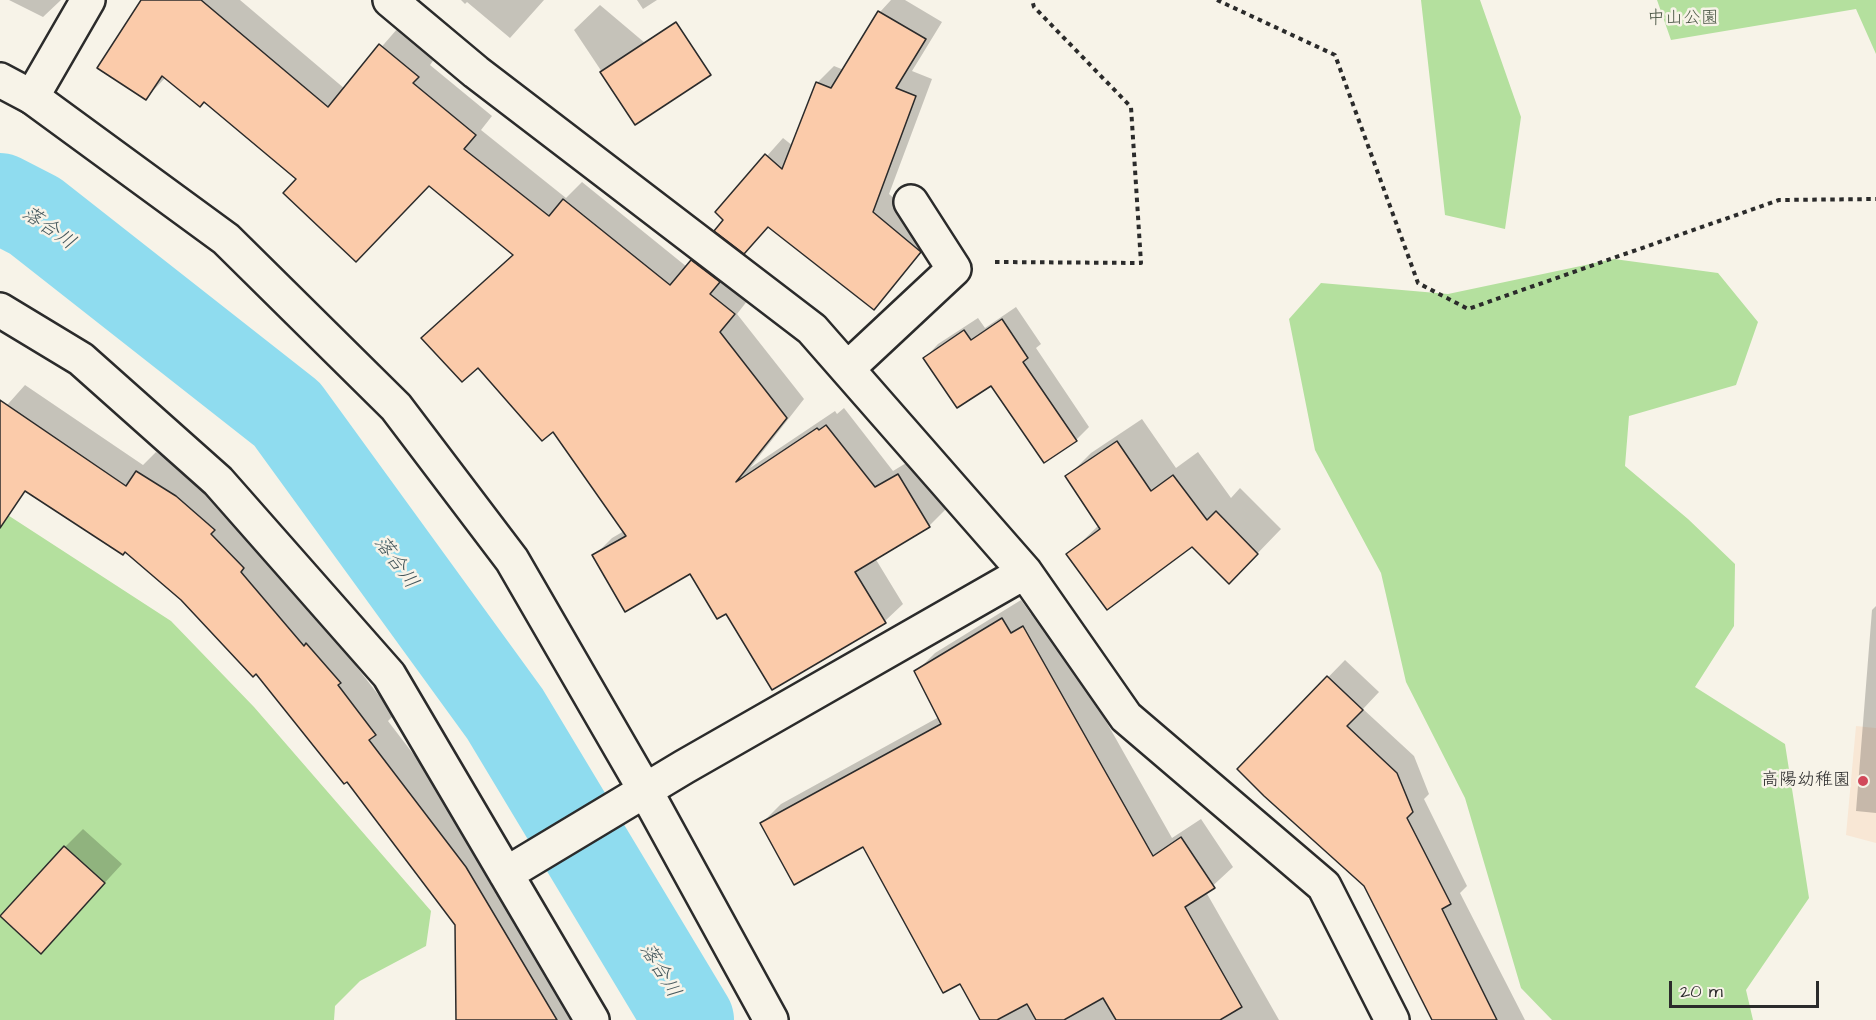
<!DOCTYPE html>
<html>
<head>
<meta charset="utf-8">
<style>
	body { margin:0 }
	#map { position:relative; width:1876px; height:1020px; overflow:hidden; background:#f7f3e8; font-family:"Architects Daughter",sans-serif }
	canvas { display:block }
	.scale { position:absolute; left:1669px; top:981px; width:150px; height:27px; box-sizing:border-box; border:3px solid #2b2b2b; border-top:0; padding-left:8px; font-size:18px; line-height:21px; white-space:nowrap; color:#2b2b2b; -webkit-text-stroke:4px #f7f3e8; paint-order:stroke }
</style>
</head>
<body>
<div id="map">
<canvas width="1876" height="1020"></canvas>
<div class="scale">20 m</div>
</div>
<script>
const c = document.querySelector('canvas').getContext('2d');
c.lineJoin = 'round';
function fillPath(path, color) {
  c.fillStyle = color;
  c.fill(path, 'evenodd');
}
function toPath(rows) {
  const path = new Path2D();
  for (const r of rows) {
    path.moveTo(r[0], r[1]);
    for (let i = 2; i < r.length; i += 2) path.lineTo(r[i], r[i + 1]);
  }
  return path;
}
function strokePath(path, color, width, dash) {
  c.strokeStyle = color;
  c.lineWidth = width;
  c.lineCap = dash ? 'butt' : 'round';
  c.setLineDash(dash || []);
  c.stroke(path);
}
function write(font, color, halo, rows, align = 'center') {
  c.font = font + ' "Architects Daughter","Klee One",sans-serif';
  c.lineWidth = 5;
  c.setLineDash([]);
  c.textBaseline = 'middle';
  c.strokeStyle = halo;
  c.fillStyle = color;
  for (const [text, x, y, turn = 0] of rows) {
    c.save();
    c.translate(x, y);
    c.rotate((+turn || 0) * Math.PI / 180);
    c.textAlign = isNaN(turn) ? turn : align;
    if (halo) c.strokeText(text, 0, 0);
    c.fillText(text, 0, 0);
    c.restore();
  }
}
fillPath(toPath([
	[1856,726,1876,728,1876,843,1846,835]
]), '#f8e7d5');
fillPath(toPath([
	[1421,0,1480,0,1521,117,1505,229,1445,215],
	[1657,0,1876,0,1876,54,1856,9,1671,40],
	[1614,259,1718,273,1758,322,1736,385,1629,416,1625,466,1688,519,1735,564,1734,626,1695,687,1785,744,1809,898,1746,990,1753,1020,1552,1020,1521,988,1465,798,1406,682,1381,573,1315,450,1289,319,1321,283,1448,294],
	[0,510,171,621,254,707,431,911,426,946,360,981,335,1006,334,1020,0,1020]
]), '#b4e09e');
fillPath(toPath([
	[9,0,61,0,43,17],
	[143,0,240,0,345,89,398,28,435,58,430,65,492,116,481,130,566,198,582,182,687,267,709,243,751,296,737,314,804,399,750,468,835,411,837,414,844,408,893,471,916,457,947,508,929,526,875,558,903,604,885,621,726,612,690,572,594,556,612,538,624,531,553,430,441,321,514,254,429,185,298,179,205,100,166,77,146,98],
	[461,0,544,0,510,38,467,2,465,4],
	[637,0,657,0,643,9],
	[891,0,905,0,942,22,912,71,932,79,889,194,937,234,874,308,769,226,744,252,725,219,717,212,783,138,793,146,817,83,834,66,844,70,880,12],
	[600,5,690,81,636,123,574,30],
	[1016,307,1041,344,1036,348,1089,427,1076,440,992,384,925,358,938,344,978,318,985,328],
	[25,385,143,465,156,452,195,477,323,628,326,626,359,663,356,666,394,715,388,721,485,848,583,1020,458,1020,456,924,347,780,256,672,182,598,126,550,26,490,0,480,0,413],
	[1142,419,1176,468,1198,452,1231,498,1240,488,1281,529,1253,558,1192,545,1068,555,1099,525,1067,477,1091,453],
	[1021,600,1031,614,1042,608,1172,838,1201,819,1233,867,1206,892,1279,1020,981,1020,961,982,864,845,762,823,781,804,939,717,916,672,935,653],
	[1876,606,1876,813,1856,811,1872,610],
	[1345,660,1379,692,1363,709,1414,756,1429,794,1424,799,1467,886,1460,893,1525,1020,1433,1020,1365,885,1239,769],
	[83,829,122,864,41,952,65,847]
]), '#0003');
strokePath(toPath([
	[0,198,35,216,287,414,505,714,689,1020]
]), '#8fdcef', 90);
const building = toPath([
	[141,0,201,0,328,107,379,44,419,77,413,83,476,135,464,149,549,216,563,199,670,285,691,260,720,282,710,294,735,314,720,332,787,418,736,482,817,428,819,430,826,425,875,487,898,474,930,527,855,572,886,623,772,690,726,614,717,619,690,574,625,612,592,555,626,536,553,432,542,441,478,368,462,382,421,338,513,255,429,186,356,262,283,193,296,179,204,102,200,107,162,76,146,100,97,68,141,0],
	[878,11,926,39,896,88,916,96,873,212,921,252,874,310,768,227,744,254,714,231,723,220,715,212,765,154,782,169,816,82,831,88,878,11],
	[676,22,711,75,635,125,600,72,676,22],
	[1002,319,1028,358,1023,362,1077,441,1044,463,991,386,957,408,923,358,964,330,971,340,1002,319],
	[0,400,126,486,136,471,176,496,215,530,211,534,244,568,241,572,304,646,306,643,341,683,338,685,376,735,369,740,466,867,557,1020,456,1020,455,925,347,782,344,784,256,674,253,677,181,600,125,552,123,555,25,491,0,528,0,400],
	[1117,441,1151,491,1173,475,1207,520,1216,511,1258,554,1229,584,1192,547,1107,610,1066,554,1100,529,1065,476,1117,441],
	[1002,618,1011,633,1023,626,1153,856,1181,837,1215,888,1185,907,1242,1007,1220,1020,1116,1020,1103,998,1064,1020,1036,1020,1027,1004,997,1020,980,1020,960,984,943,993,863,847,794,885,760,823,941,724,914,671,1002,618],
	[1327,676,1363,710,1347,726,1397,773,1413,812,1407,818,1451,904,1442,909,1497,1020,1432,1020,1364,886,1264,796,1237,769,1327,676],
	[64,846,105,883,41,954,0,916,64,846]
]);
fillPath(building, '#fbcbaa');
strokePath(building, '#2b2b2b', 1.5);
const minor = toPath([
	[390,0,476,72,812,329,1025,572,1126,717,1324,886,1392,1020],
	[32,97,88,0],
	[0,310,81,359,218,481,389,675,592,1020],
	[847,369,954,269,911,202],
	[506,874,684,767,1025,572]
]);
const tertiary = toPath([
	[0,80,32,97,226,239,396,407,512,560,645,790,771,1020]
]);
strokePath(minor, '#2b2b2b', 38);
strokePath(tertiary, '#2b2b2b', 38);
strokePath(toPath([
	[1217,0,1335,55,1418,283,1468,309,1779,200,1876,199],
	[995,262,1141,263,1131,107,1034,7,1032,0]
]), '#2b2b2b', 4, [4.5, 4.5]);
strokePath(minor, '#f7f3e8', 33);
strokePath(tertiary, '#f7f3e8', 33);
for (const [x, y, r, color] of [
	[1863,781,6,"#d1495b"]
]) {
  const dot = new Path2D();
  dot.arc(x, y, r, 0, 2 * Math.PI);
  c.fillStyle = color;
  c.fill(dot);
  strokePath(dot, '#f7f3e8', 2);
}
write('18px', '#4d5848', '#f7f3e8', [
	["中山公園",1683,19]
]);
write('18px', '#2b2b2b', '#f7f3e8', [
	["高陽幼稚園",1851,781]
], 'right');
write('italic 20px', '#44575c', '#f7f3e8', [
	["落合川",48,229,35],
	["落合川",395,563,54],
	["落合川",659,971,59]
]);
</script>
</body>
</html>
